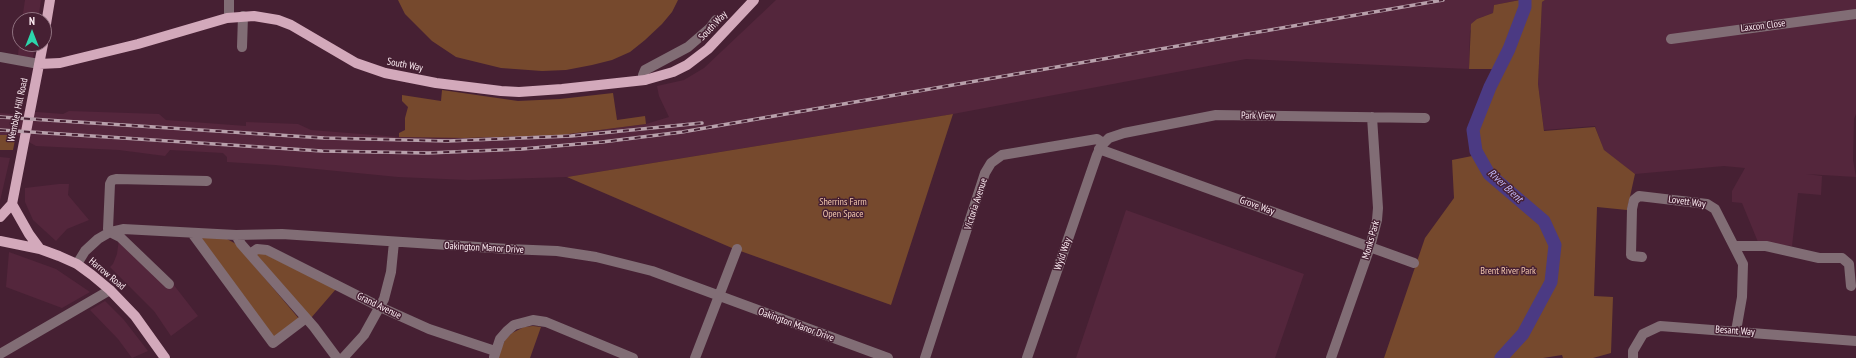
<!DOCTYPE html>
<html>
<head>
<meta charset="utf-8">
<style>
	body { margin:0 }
	#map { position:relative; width:1856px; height:358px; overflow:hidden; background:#462033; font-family:"PT Sans Narrow",sans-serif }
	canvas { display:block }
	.north { position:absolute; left:12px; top:12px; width:40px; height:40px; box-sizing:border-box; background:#462033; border:1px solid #907280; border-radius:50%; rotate:0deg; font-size:11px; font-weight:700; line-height:16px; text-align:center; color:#feeef4 }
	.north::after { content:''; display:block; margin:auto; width:14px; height:18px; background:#2cd5ab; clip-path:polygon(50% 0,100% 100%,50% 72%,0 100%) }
</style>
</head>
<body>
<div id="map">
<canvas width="1856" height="358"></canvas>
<div class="north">N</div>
</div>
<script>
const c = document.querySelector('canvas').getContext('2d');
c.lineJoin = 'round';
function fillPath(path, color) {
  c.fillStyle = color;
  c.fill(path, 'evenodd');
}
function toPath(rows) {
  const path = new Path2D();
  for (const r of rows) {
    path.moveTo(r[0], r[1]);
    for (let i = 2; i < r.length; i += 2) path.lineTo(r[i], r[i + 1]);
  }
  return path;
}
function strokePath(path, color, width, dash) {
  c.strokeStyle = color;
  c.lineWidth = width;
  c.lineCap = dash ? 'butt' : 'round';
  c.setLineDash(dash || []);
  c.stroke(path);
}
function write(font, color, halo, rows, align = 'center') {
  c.font = font + ' "PT Sans Narrow",sans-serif';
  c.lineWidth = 3;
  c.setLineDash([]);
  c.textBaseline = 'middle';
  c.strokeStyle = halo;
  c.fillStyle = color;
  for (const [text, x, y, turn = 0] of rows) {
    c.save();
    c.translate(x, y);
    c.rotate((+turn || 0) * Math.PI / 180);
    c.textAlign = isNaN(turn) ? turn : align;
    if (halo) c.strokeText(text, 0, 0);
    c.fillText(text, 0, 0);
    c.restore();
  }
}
fillPath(toPath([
	[25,0,41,0,38,20,22,20],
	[776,0,1520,0,1494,5,1493,13,1477,19,1470,31,1469,69,1246,59,953,114,567,177,468,180,398,177,275,165,227,162,227,157,223,153,170,150,165,156,119,150,36,146,16,135,0,135,0,113,23,115,24,111,63,114,69,111,159,114,166,120,246,126,246,122,298,124,311,130,399,137,465,138,561,135,646,124,669,117,659,96,657,86,684,80,704,68],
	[1545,0,1856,0,1856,114,1854,119,1853,160,1856,177,1806,174,1822,176,1821,195,1798,193,1792,246,1758,242,1742,203,1732,202,1732,191,1745,168,1724,166,1635,174,1604,151,1595,126,1544,130,1538,84,1542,2],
	[20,37,20,44,35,44,33,58,18,55],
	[0,157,10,158,0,201],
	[59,184,69,184,68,195,89,220,67,229,56,241,33,220,25,202,25,188],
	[1126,210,1304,274,1275,358,1076,358],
	[119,239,173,284,198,316,171,336,154,311,110,267,113,264,117,254],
	[9,252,56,269,90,292,62,308,6,287],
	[105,301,124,320,148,351,132,358,118,339,90,310]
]), '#54263c');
fillPath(toPath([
	[398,0,678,0,672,12,662,24,645,40,630,52,612,60,592,65,566,70,542,71,501,68,456,57,432,41,405,14],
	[1520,0,1545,0,1542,2,1538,84,1544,131,1595,127,1604,150,1635,174,1627,210,1597,207,1594,296,1613,297,1611,353,1593,358,1563,358,1562,355,1543,358,1384,358,1425,238,1454,198,1452,160,1482,154,1476,128,1494,88,1492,69,1469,69,1471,24,1477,19,1493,13,1494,5],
	[442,90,518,101,560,99,613,93,617,120,645,116,646,124,561,135,465,138,399,137,399,133,405,130,405,118,408,107,402,101,402,95,441,101],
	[953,114,891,305,732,248,567,177],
	[0,135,16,135,13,150,0,150],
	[202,237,227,239,236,244,300,320,273,340,202,243],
	[259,251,336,289,311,318,256,256],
	[533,326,541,327,530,358,497,358,505,340,512,333,524,327]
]), '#76492d');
strokePath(toPath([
	[1501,358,1523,334,1551,282,1555,245,1544,221,1489,174,1476,151,1473,130,1490,87,1509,49,1525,7,1525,0]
]), '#4b3a83', 13);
strokePath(toPath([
	[229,13,229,0],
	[1671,39,1856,14],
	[242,47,243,16],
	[0,57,39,64],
	[645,80,643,75,645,70,688,47,710,28,716,20],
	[1099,149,1414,263],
	[192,233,273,343,306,318],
	[236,235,241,244,314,327,337,358],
	[1735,246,1766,246,1819,258,1842,258,1849,264,1851,286],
	[250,254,257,249,267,250,380,307,429,329,495,351],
	[1642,257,1633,256,1631,255,1632,209,1634,200,1639,196,1707,204,1715,209,1743,264,1742,297,1736,331],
	[77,264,85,251,98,239,110,232,123,229,236,235,282,234,508,249,557,251,596,257,652,271,888,358],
	[169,284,120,237,110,232,108,229,110,184,112,180,116,179,207,181],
	[0,354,110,290],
	[494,357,500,339,507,331,514,325,533,320,546,322,633,358],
	[343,358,364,335,384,299,391,272,394,242],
	[695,358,737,249],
	[925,358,985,173,991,163,1002,155,1091,140,1097,139,1103,143],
	[1027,358,1097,155,1101,146,1109,138,1124,133,1216,115,1425,118],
	[1331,358,1370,247,1377,220,1378,208,1372,117],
	[1633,358,1633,351,1643,334,1660,326,1856,341]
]), '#816d75', 10);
strokePath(toPath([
	[44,36,50,0],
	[39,64,60,63,138,44,227,18,254,16,278,20,291,25,356,63,385,73,436,83,501,91,519,92,562,89,645,80,673,72,687,65,708,49,754,0],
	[0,217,12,204],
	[0,241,40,249,59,256,77,264,92,275,110,290,135,316,165,358],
	[40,249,29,234,12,204,43,44]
]), '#d3a9bb', 10);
const rail = toPath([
	[0,117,324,138,448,141,571,136,702,123],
	[0,130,322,151,428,153,522,149,602,142,682,132,1443,0]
]);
strokePath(rail, '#b8a0ab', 3.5);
strokePath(rail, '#462033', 2, [6]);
write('10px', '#feeef4', '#462033', [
	["South Way",713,26,-46],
	["Laxcon Close",1763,26,-7],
	["South Way",405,65,11],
	["Wembley Hill Road",18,110,-78],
	["Park View",1258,116,1],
	["Lovett Way",1687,202,8],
	["Victoria Avenue",976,204,-72],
	["Grove Way",1257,206,20],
	["Monks Park",1371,240,-74],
	["Oakington Manor Drive",484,248,3],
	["Wyld Way",1063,254,-71],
	["Harrow Road",107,274,40],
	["Grand Avenue",379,306,26],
	["Oakington Manor Drive",796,325,20],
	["Besant Way",1735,331,4]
]);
write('10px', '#f1c6ad', '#462033', [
	["Sherrins Farm",843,202],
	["Open Space",843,214],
	["Brent River Park",1508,271]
]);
write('italic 11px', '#c2b8f8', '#462033', [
	["River Brent",1505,186,43]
]);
</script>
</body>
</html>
